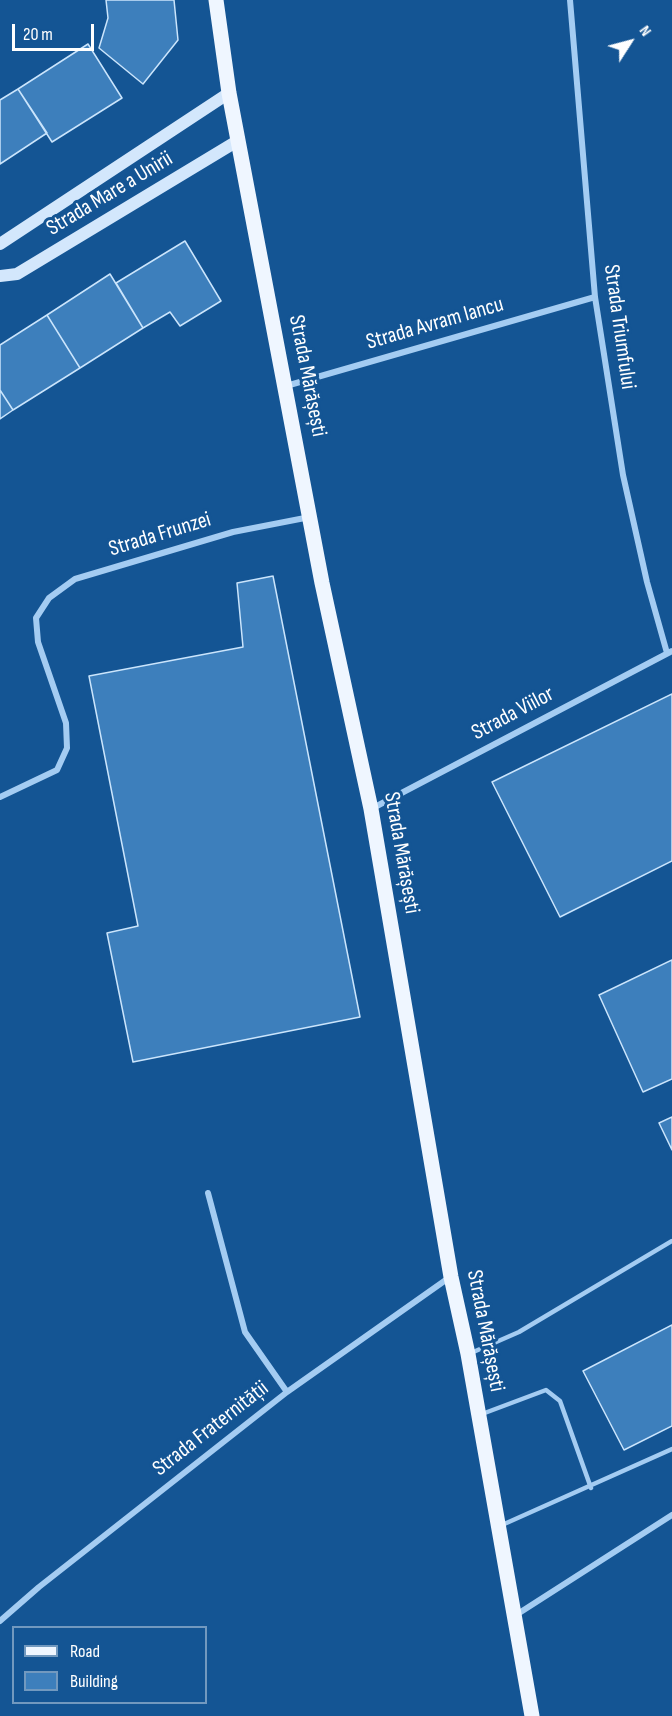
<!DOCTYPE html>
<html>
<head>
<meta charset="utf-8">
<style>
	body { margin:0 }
	#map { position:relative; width:672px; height:1716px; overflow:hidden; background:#145594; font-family:"Sofia Sans Condensed",sans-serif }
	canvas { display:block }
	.legend { position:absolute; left:12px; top:1626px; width:195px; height:78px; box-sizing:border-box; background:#145594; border:2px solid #7299bf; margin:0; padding:8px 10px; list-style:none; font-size:18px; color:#fff }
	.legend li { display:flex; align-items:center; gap:12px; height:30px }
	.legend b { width:30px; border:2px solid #7299bf }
	.north { position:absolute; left:600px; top:12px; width:60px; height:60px; -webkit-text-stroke:4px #145594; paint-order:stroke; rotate:54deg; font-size:16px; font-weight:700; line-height:24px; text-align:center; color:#fff }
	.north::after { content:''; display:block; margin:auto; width:21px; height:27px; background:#fff; clip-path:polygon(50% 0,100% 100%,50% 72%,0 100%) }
	.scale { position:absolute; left:12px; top:24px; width:82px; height:27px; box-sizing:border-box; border:3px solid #fff; border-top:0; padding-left:8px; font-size:18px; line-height:21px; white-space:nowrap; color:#fff; -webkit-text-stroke:4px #145594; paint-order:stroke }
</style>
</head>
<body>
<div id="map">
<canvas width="672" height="1716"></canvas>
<ul class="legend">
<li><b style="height:8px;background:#eff6ff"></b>Road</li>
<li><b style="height:16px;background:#3d7fbc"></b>Building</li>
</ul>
<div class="north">N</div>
<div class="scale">20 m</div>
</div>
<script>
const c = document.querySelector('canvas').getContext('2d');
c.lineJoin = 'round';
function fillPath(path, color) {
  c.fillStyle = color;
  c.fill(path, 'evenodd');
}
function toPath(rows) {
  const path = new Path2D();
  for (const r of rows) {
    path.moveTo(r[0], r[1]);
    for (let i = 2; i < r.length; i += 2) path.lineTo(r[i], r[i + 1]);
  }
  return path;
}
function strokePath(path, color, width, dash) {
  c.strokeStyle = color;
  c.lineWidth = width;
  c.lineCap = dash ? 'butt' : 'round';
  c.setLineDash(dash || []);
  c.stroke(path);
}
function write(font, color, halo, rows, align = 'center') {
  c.font = font + ' "Sofia Sans Condensed",sans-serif';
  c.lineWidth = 6;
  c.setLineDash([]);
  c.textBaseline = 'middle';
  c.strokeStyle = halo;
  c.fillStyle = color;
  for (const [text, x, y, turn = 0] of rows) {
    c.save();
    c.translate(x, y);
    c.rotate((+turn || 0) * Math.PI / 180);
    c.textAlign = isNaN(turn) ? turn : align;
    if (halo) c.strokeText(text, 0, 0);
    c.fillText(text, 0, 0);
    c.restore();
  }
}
const building = toPath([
	[106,0,174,0,178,40,143,84,99,48,108,18,106,0],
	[88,44,122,98,52,142,18,89,88,44],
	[18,89,47,133,0,164,0,100,18,89],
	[185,241,221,301,180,326,170,312,143,328,116,283,185,241],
	[110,274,143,328,80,368,47,315,110,274],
	[47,315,80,368,13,410,0,390,0,345,47,315],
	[0,390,13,410,0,419,0,390],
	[273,576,360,1017,133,1062,107,933,138,926,89,676,243,647,237,583,273,576],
	[672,694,672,861,560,917,492,782,672,694],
	[672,960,672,1079,643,1092,599,995,672,960],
	[672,1117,672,1150,659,1123,672,1117],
	[672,1325,672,1426,624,1450,583,1371,672,1325]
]);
fillPath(building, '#3d7fbc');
strokePath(building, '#cbe5fc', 1.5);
strokePath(toPath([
	[471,1353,519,1332,672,1241],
	[482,1414,546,1390,560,1401,591,1488],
	[502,1525,672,1449]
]), '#a4ccf2', 4.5);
strokePath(toPath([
	[570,0,595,297,623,475,647,582,667,653],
	[286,386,595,297],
	[0,797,57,770,67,748,66,723,38,642,36,618,49,598,75,579,233,532,310,517],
	[373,808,672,651],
	[208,1193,245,1332,287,1392],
	[516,1615,672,1515],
	[0,1621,39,1587,287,1392,450,1277]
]), '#a4ccf2', 6);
strokePath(toPath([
	[0,244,229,93],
	[0,276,17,274,239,140]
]), '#d3e7fc', 12);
strokePath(toPath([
	[216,0,229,93,322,583,371,809,451,1277,468,1354,532,1716]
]), '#eff6ff', 15);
write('22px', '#fff', '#145594', [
	["Strada Mare a Unirii",110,194,-31],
	["Strada Avram Iancu",435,324,-16],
	["Strada Triumfului",619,327,82],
	["Strada Mărășești",307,376,79],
	["Strada Frunzei",160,535,-17],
	["Strada Viilor",513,714,-28],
	["Strada Mărășești",401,853,80],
	["Strada Mărășești",485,1331,79],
	["Strada Fraternității",211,1429,-38]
]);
</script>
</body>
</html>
